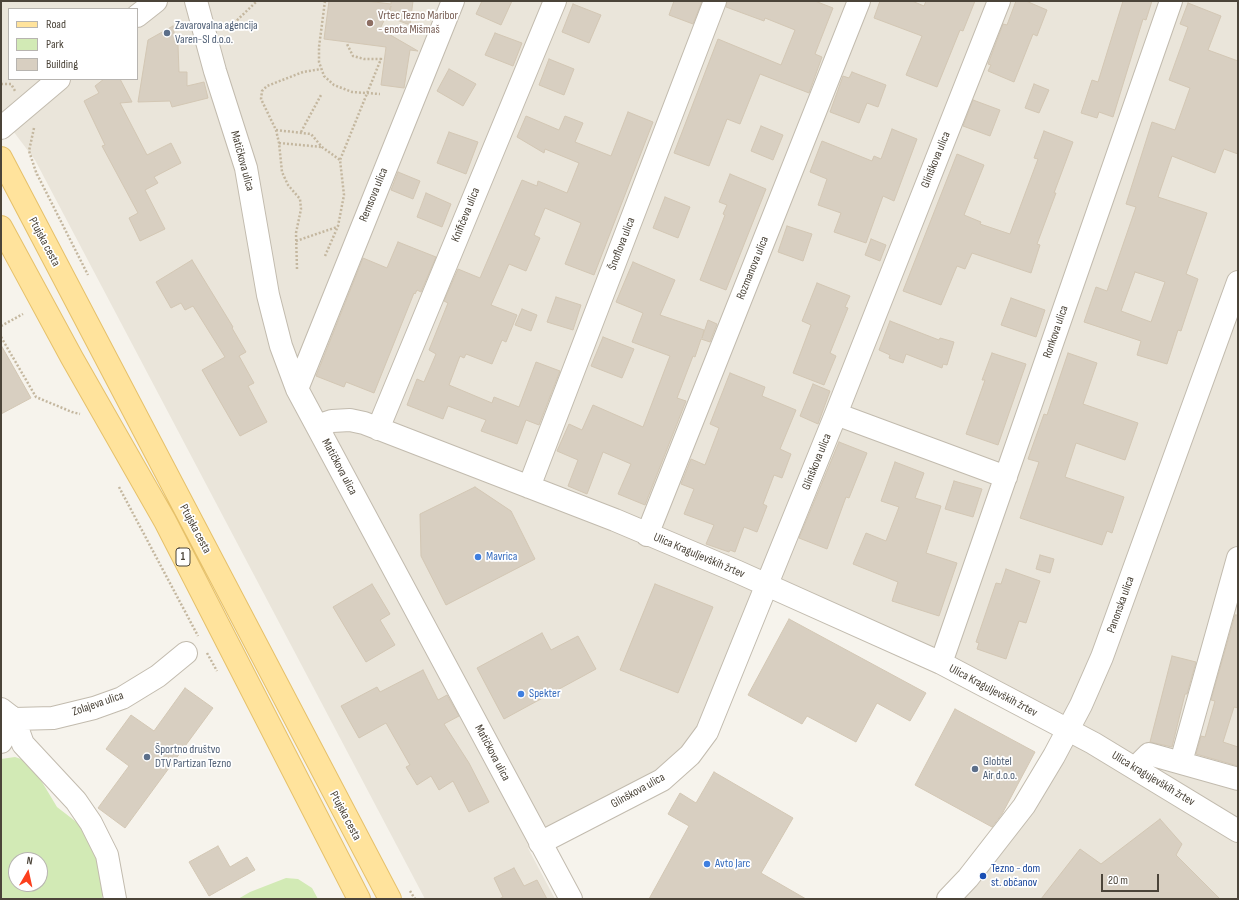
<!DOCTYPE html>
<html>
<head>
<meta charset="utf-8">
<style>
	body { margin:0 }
	#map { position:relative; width:1239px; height:900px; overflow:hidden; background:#f6f3ec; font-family:"Sofia Sans Condensed",sans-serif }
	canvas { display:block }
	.frame { position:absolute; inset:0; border:2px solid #4b4439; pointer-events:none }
	.legend { position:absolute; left:8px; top:8px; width:130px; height:72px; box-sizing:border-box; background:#fff; border:1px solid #b7b4b0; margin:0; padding:5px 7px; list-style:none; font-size:12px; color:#4b4439 }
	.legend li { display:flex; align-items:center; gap:8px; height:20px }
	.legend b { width:20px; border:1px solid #b7b4b0 }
	.north { position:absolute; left:8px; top:852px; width:40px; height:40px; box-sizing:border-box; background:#fff; border:1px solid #b7b4b0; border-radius:50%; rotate:9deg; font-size:11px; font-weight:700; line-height:16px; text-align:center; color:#4b4439 }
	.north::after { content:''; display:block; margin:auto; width:14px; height:18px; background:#fc3f1d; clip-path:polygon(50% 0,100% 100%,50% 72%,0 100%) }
	.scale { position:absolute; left:1101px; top:874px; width:58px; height:18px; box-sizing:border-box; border:2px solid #4b4439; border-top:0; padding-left:5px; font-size:12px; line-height:14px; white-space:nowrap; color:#4b4439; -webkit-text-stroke:3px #fff; paint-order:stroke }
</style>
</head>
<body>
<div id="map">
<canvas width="1239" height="900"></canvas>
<div class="frame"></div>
<ul class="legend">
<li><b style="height:5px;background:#ffe39c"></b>Road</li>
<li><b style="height:11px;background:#d2eab5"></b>Park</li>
<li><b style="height:11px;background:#d8cfc1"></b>Building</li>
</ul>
<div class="north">N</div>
<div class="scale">20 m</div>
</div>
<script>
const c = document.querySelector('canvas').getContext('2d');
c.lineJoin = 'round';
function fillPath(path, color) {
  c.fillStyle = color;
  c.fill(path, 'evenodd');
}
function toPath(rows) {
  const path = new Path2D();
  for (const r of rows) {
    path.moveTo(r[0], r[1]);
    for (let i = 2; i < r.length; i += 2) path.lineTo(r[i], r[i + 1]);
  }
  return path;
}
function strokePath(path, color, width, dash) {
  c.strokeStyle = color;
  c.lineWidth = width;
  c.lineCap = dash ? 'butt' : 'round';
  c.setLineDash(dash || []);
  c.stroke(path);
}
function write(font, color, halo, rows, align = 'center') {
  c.font = font + ' "Sofia Sans Condensed",sans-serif';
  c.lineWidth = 3.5;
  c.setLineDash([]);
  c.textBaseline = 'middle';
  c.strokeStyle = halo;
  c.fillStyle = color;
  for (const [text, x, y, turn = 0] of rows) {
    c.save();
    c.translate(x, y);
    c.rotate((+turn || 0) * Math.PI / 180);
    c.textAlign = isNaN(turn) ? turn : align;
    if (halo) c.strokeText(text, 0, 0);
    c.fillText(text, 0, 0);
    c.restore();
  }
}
fillPath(toPath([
	[1,1,1238,1,1238,899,954,899,1068,729,766,585,707,732,662,780,528,848,555,899,425,899,35,160,1,115],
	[9,9,137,9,137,79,9,79]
]), '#eae5da');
fillPath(toPath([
	[15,757,30,762,57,807,88,831,102,859,106,891,101,899,1,899,1,759],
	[16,860,40,860,40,884,16,884],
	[286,878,298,879,312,888,318,899,238,899,250,892]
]), '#d2eab5');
const building = toPath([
	[329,1,366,1,391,4,391,1,413,1,410,25,389,17,391,6,380,29,418,51,410,50,404,88,381,85,386,47,324,39,329,1],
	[482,1,512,1,501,25,476,14,482,1],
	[674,1,702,1,693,24,669,15,674,1],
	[727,1,815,1,833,8,815,54,822,57,809,93,760,74,740,124,727,119,709,166,674,153,718,39,781,65,795,30,765,18,764,21,726,7,727,1],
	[880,1,912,1,924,6,926,1,975,1,963,31,960,30,937,87,906,75,922,36,874,18,880,1],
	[1016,1,1026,1,1047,10,1037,36,1033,34,1014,82,988,71,991,65,988,64,1003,24,1007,25,1016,1],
	[1123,1,1152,1,1146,20,1143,19,1113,117,1099,112,1097,118,1081,113,1092,80,1098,82,1123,1],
	[1188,3,1221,16,1208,50,1238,61,1238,154,1224,149,1215,173,1172,156,1158,197,1207,213,1186,274,1198,279,1181,331,1178,330,1167,364,1137,355,1141,341,1084,322,1096,287,1107,291,1136,207,1126,204,1152,122,1175,130,1190,88,1169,80,1188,27,1180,24,1188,3],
	[1135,272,1165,282,1151,322,1121,311,1135,272],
	[573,4,601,15,589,43,562,32,573,4],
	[173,26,176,45,178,45,179,72,187,72,187,86,204,82,208,98,172,107,170,101,138,102,148,40,173,26],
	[495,33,522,43,513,66,485,55,495,33],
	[549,59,574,69,564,95,539,85,549,59],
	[449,69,476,84,463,106,437,91,449,69],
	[852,72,886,85,878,107,867,103,859,123,830,112,843,76,849,78,852,72],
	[104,79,120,79,132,102,120,103,147,155,171,143,181,163,154,177,158,183,145,190,165,229,140,241,129,218,138,213,102,146,105,145,84,101,99,93,95,86,104,79],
	[1034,84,1049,90,1039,113,1025,108,1034,84],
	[973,100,1000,110,990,136,963,126,973,100],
	[628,112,653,122,594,275,565,264,581,223,545,208,534,235,540,238,526,271,509,264,491,305,517,315,506,342,502,340,492,364,466,354,464,358,460,356,449,385,492,403,494,397,519,407,536,362,560,371,539,425,526,420,517,444,481,431,486,420,448,406,443,419,407,405,417,379,424,382,436,354,429,350,448,303,444,301,458,269,480,278,522,180,537,186,538,181,567,193,579,163,545,149,544,153,517,137,526,116,559,130,565,116,583,123,575,142,611,156,628,112],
	[761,126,783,135,773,160,751,151,761,126],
	[892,129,917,139,894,201,883,196,866,243,834,232,841,213,818,205,827,179,810,172,822,141,872,161,874,156,881,159,892,129],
	[1044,131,1073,142,1054,193,1056,193,1037,244,1040,245,1031,273,972,253,965,269,957,266,941,305,903,291,957,154,984,165,964,215,981,222,980,224,1010,234,1038,159,1034,158,1044,131],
	[449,132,478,142,466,174,437,163,449,132],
	[398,172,420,181,413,199,391,190,398,172],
	[730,174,766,189,726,290,700,280,725,215,723,214,727,205,719,202,730,174],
	[426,193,451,204,442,227,417,217,426,193],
	[665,197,690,207,678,238,653,228,665,197],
	[787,226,812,234,803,261,778,252,787,226],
	[871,239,886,245,880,261,865,255,871,239],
	[398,242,436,257,421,292,417,290,415,294,414,293,374,393,346,382,344,387,316,376,363,258,387,268,398,242],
	[192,260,233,327,232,328,246,352,239,356,254,383,248,386,267,422,240,436,202,370,225,357,193,306,185,310,181,303,171,308,156,282,192,260],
	[633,262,675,280,660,315,704,330,702,338,708,320,717,324,710,342,701,339,695,357,693,356,677,398,686,401,645,505,618,494,631,464,603,452,587,494,568,486,578,460,557,451,569,424,582,430,593,405,643,427,670,356,632,342,643,313,616,302,633,262],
	[817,283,850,296,845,307,848,308,830,353,836,356,824,385,793,373,811,325,802,321,817,283],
	[556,297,581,305,573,330,547,322,556,297],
	[1011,298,1045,310,1036,337,1001,325,1011,298],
	[522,309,537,315,531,331,515,325,522,309],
	[890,321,939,340,940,338,954,342,947,365,943,364,942,368,906,354,903,363,889,358,890,355,879,350,890,321],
	[603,337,634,349,622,378,591,366,603,337],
	[1,345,31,398,1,414,1,345],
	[992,353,1026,364,998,445,966,434,985,380,982,380,992,353],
	[1068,353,1097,363,1083,404,1138,423,1125,460,1076,443,1065,477,1124,497,1112,533,1107,531,1102,545,1020,518,1039,462,1028,459,1044,414,1047,415,1068,353],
	[730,373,765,387,762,396,796,410,780,449,791,454,782,478,774,475,763,504,767,506,757,532,744,527,735,552,730,550,729,552,706,544,714,525,684,514,694,489,681,484,691,459,705,465,719,428,710,424,730,373],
	[813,384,830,391,818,424,800,416,813,384],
	[839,442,867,453,849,498,846,497,827,549,799,538,839,442],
	[895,462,924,473,915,498,941,506,926,553,957,563,939,616,892,601,898,582,853,564,866,533,886,541,899,507,881,501,895,462],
	[954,481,982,489,973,517,945,509,954,481],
	[475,487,511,511,535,559,446,605,421,556,420,514,475,487],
	[1040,555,1054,559,1050,573,1036,569,1040,555],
	[1006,569,1040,581,1026,623,1019,621,1006,659,977,649,979,643,976,642,996,583,1001,584,1006,569],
	[372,584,390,614,380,620,395,645,366,662,333,607,372,584],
	[655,584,713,607,678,693,620,670,655,584],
	[1235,615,1238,615,1238,708,1234,707,1223,742,1238,747,1238,766,1196,754,1201,736,1205,737,1215,701,1211,700,1235,615],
	[789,619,926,693,910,721,877,703,856,742,807,716,802,724,748,695,789,619],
	[542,633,551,650,578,636,596,669,504,719,477,668,542,633],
	[1172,656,1196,662,1187,694,1185,694,1172,747,1150,742,1172,656],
	[423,670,438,700,447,695,459,716,444,724,469,763,489,802,469,812,453,781,439,790,431,776,417,785,406,767,410,765,386,723,359,738,341,706,377,687,380,692,423,670],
	[185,688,213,708,125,828,98,808,129,766,106,749,131,715,154,731,185,688],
	[955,709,1035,752,1002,814,992,827,915,785,955,709],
	[714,772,793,818,761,873,806,899,649,899,689,826,668,814,680,793,696,803,714,772],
	[1160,819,1182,844,1176,855,1220,899,1041,899,1080,849,1101,864,1160,819],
	[218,846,230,867,247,857,255,870,209,896,189,862,218,846],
	[514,868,524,886,537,880,547,899,499,899,503,897,494,878,514,868]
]);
fillPath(building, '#d8cfc1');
strokePath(building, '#d3c7b4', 1);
const minor = toPath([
	[196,1,215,71,246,168,268,295,281,346,297,389,571,899],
	[137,16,156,1],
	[1,128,59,79],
	[297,389,453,1],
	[836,414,1006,477],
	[317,426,332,421,350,420,364,423,615,520,738,572,941,663,1093,743,1238,831],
	[378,429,555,1],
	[529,487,715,1],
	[647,535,859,1],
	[941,663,1171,1],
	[1,709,14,719,53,718,94,708,122,698,158,676,186,653],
	[14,719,23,744,76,801,91,823,107,855,115,899],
	[1,742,14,719],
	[1181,762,1238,558],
	[1135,768,1149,754,1238,779],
	[540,843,662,780,690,755,707,732,836,414,999,1],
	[948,899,968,878,1024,806,1054,756,1081,705,1102,657,1238,282]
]);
const major = toPath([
	[1,158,390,899],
	[1,227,72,358,165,521,359,899]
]);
strokePath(minor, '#c2bbae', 24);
strokePath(major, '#e6c16a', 24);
strokePath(toPath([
	[325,1,319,47,319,62,324,76,334,85,352,92,380,94],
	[224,29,230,27,257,1],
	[1,84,11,84,15,91],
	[34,128,29,151,37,175],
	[276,130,311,134,322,147,340,160],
	[301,132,321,95],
	[279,143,322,147],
	[37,174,88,275],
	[296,241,337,227],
	[325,256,338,226,344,195,340,160,381,59,364,59,353,56,347,44],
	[297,269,296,233,301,209,300,199,288,185,282,172,279,143,276,130,261,99,262,91,267,86,303,72,321,69],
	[1,326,23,314],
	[1,337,36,397,72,412,80,414],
	[119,487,198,636],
	[207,653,217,671],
	[410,891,415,899]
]), '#c4b79f', 2.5, [2, 2]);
strokePath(minor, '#fff', 22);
strokePath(major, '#ffe39c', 22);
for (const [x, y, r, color] of [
	[370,23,4,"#8d6e63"],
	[167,33,4,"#5c6f8a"],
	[478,557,4,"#3f7fe0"],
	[521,694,4,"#3f7fe0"],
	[147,757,4,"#5c6f8a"],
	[975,769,4,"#5c6f8a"],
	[707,864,4,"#3f7fe0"],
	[983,876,4,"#1a4fb4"]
]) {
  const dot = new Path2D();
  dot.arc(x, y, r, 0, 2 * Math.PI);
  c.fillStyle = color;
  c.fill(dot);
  strokePath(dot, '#fff', 1.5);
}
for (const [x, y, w] of [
	[183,557,14]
]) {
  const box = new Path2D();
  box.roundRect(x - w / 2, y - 9, w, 18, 3);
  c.fillStyle = '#fff';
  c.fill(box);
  strokePath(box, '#4b4439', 1);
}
write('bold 11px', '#4b4439', null, [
	["1",183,557]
]);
write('12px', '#785e54', '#fff', [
	["Vrtec Tezno Maribor",378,16],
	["- enota Mišmaš",378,30]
], 'left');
write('12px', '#4e5e75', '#fff', [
	["Zavarovalna agencija",175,26],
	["Varen-SI d.o.o.",175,40],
	["Športno društvo",155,750],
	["DTV Partizan Tezno",155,764],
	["Globtel",983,762],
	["Air d.o.o.",983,776]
], 'left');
write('12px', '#4b4439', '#fff', [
	["Glinškova ulica",936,160,-68],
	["Matičkova ulica",242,161,75],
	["Remsova ulica",374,195,-68],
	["Knifičeva ulica",466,215,-68],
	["Ptujska cesta",44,242,62],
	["Šnoflova ulica",622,244,-69],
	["Rozmanova ulica",753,268,-68],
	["Ronkova ulica",1056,332,-71],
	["Glinškova ulica",817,462,-68],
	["Matičkova ulica",339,467,62],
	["Ptujska cesta",195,529,62],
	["Ulica Kraguljevških žrtev",699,556,23],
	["Panonska ulica",1121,605,-70],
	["Ulica Kraguljevških žrtev",993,691,28],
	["Zolajeva ulica",98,704,-19],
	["Matičkova ulica",492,753,62],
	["Ulica kragujevških žrtev",1153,779,31],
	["Glinškova ulica",638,791,-29],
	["Ptujska cesta",345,816,62]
]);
write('12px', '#366cbe', '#fff', [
	["Mavrica",486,557],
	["Spekter",529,694],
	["Avto Jarc",715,864]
], 'left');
write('12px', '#164399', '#fff', [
	["Tezno - dom",991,869],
	["st. občanov",991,883]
], 'left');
</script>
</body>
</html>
